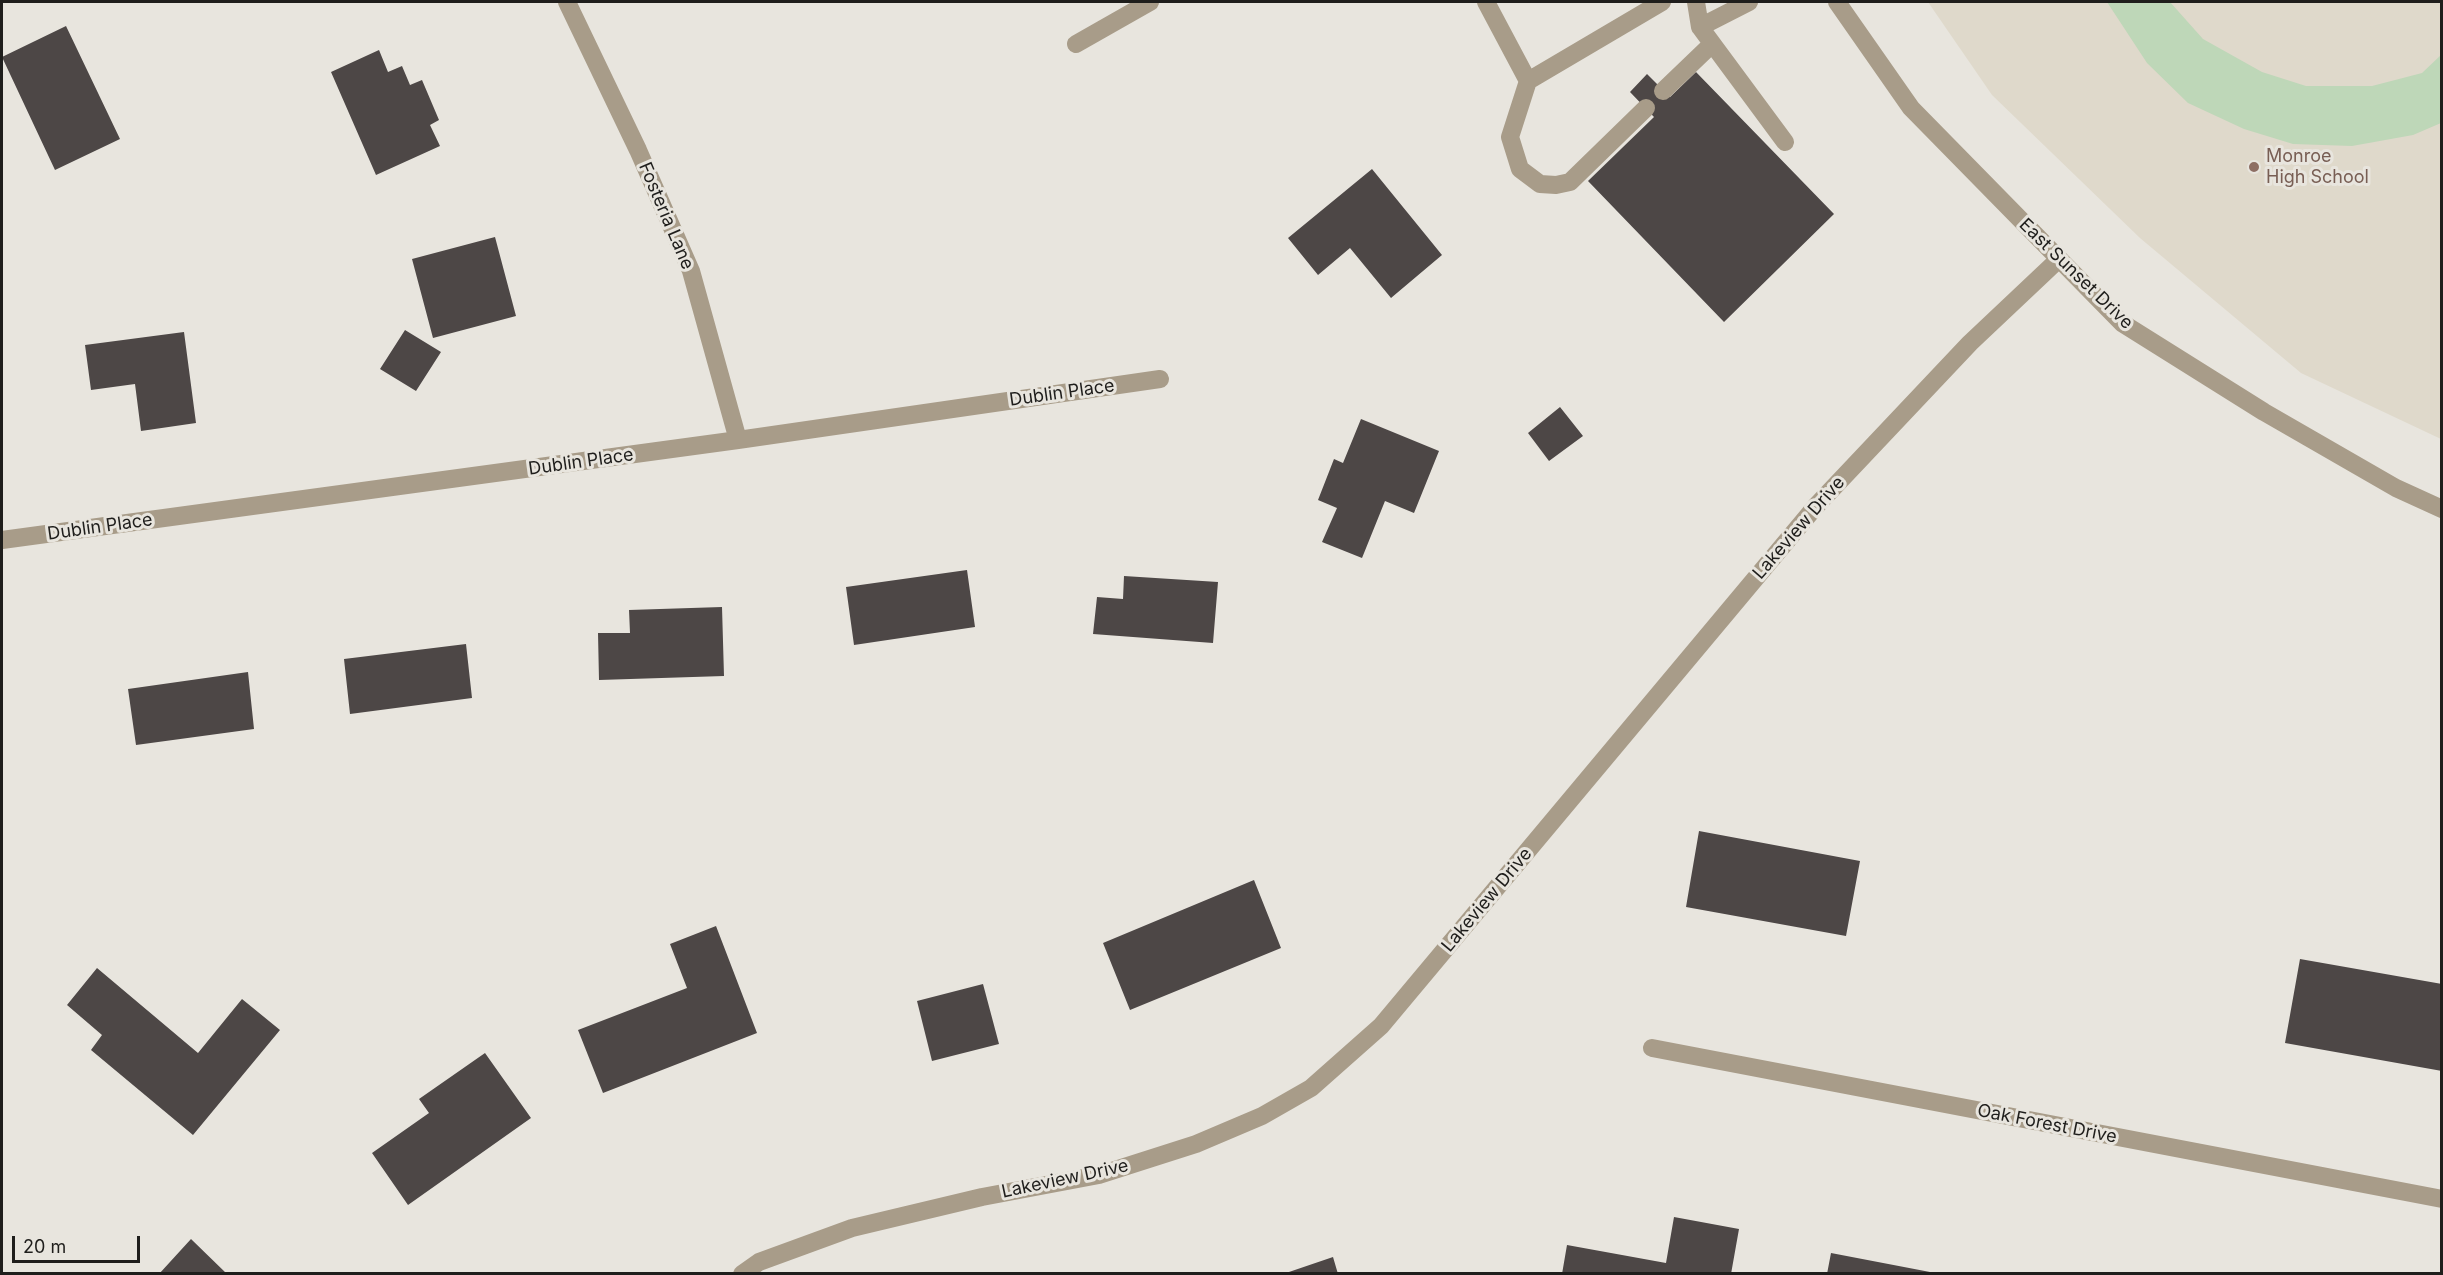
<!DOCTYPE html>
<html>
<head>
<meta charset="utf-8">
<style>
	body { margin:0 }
	#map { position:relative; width:2443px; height:1275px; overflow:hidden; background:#e8e5de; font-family:Inter,sans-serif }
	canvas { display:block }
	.frame { position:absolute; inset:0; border:3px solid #1f1e1c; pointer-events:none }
	.scale { position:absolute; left:12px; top:1236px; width:128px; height:27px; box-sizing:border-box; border:3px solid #1f1e1c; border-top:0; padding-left:8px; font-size:18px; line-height:21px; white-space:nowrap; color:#1f1e1c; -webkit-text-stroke:4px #e8e5de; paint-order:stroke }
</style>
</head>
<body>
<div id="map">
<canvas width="2443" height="1275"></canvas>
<div class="frame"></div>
<div class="scale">20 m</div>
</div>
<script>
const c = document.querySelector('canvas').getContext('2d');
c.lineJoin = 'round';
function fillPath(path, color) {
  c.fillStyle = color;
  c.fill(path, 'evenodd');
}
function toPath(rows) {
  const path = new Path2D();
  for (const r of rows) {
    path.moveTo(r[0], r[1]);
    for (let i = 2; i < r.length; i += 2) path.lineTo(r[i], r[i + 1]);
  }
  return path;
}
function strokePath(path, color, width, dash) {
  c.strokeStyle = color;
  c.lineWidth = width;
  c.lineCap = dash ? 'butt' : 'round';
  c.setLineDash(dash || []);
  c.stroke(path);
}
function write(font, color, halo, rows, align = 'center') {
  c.font = font + ' Inter,sans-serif';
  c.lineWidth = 6;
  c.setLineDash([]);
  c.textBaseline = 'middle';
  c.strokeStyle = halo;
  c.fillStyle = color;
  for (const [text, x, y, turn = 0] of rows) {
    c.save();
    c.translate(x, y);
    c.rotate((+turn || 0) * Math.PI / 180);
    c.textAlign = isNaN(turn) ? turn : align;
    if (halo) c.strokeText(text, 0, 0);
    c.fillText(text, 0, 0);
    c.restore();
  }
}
fillPath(toPath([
	[1928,2,2441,2,2441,439,2301,373,2140,238,1992,95]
]), '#dfd9cb');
fillPath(toPath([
	[2107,2,2170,2,2203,39,2262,72,2306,86,2372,86,2422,73,2441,55,2441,123,2413,135,2352,146,2293,144,2244,129,2188,103,2147,63]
]), '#bed7b8');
fillPath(toPath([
	[66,26,120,139,55,170,2,57],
	[379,50,388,72,402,66,410,85,422,80,439,120,430,125,440,146,376,175,331,72],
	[1696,72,1834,214,1724,322,1588,181,1654,117,1630,92,1647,74,1670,97],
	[1372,169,1442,255,1391,298,1350,248,1318,275,1288,238],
	[495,237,516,316,433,338,412,259],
	[405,330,441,352,416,391,380,369],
	[184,332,196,423,141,431,135,384,91,390,85,345],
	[1560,407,1583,436,1549,461,1528,433],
	[1361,419,1439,451,1414,513,1385,501,1362,558,1322,542,1337,508,1318,500,1334,459,1343,463],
	[967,570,975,627,854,645,846,587],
	[1124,576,1218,582,1213,643,1093,634,1097,597,1123,599],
	[722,607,724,676,599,680,598,633,630,633,629,610],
	[466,644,472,698,350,714,344,659],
	[248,672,254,729,136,745,128,689],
	[1699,831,1860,861,1846,936,1686,907],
	[1254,880,1281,948,1130,1010,1103,943],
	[716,926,757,1033,603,1093,578,1030,687,988,670,944],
	[2300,959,2442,984,2442,1071,2285,1043],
	[97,968,198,1053,242,999,280,1030,193,1135,91,1050,102,1035,67,1005],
	[983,984,999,1044,932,1061,917,1001],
	[485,1053,531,1118,408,1205,372,1153,429,1113,419,1099],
	[1674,1217,1739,1229,1731,1274,1562,1274,1567,1245,1666,1263],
	[191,1239,227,1274,159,1274],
	[1831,1253,1930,1272,1930,1274,1827,1274],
	[1333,1257,1338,1274,1286,1274,1286,1273]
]), '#4d4746');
strokePath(toPath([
	[567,2,638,150,691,271,738,440],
	[1486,2,1528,81],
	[1696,2,1700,27],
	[1749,2,1700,27,1785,142],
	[1837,2,1911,108,2122,323,2264,412,2396,488,2442,509],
	[1076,44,1150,2],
	[1663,91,1712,44],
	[1646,108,1570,182,1556,185,1540,184,1520,169,1510,137,1528,81,1662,2],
	[2,540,738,440,1160,379],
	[1652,1048,2442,1199],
	[742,1274,759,1262,852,1228,982,1197,1099,1175,1196,1144,1262,1116,1311,1088,1381,1026,1816,506,1970,343,2059,259]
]), '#a89c89', 18);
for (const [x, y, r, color] of [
	[2254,167,6,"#8d6e63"]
]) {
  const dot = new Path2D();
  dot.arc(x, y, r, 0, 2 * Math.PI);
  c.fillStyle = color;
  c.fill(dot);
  strokePath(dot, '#e8e5de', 2);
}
write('18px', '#785e54', '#e8e5de', [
	["Monroe",2266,157],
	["High School",2266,178]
], 'left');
write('18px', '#1f1e1c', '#e8e5de', [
	["Fosteria Lane",666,216,67],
	["East Sunset Drive",2076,274,44],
	["Dublin Place",1062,393,-8],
	["Dublin Place",581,462,-8],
	["Dublin Place",100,527,-8],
	["Lakeview Drive",1799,528,-49],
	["Lakeview Drive",1487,900,-50],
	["Oak Forest Drive",2047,1124,11],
	["Lakeview Drive",1065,1179,-12]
]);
</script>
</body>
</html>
